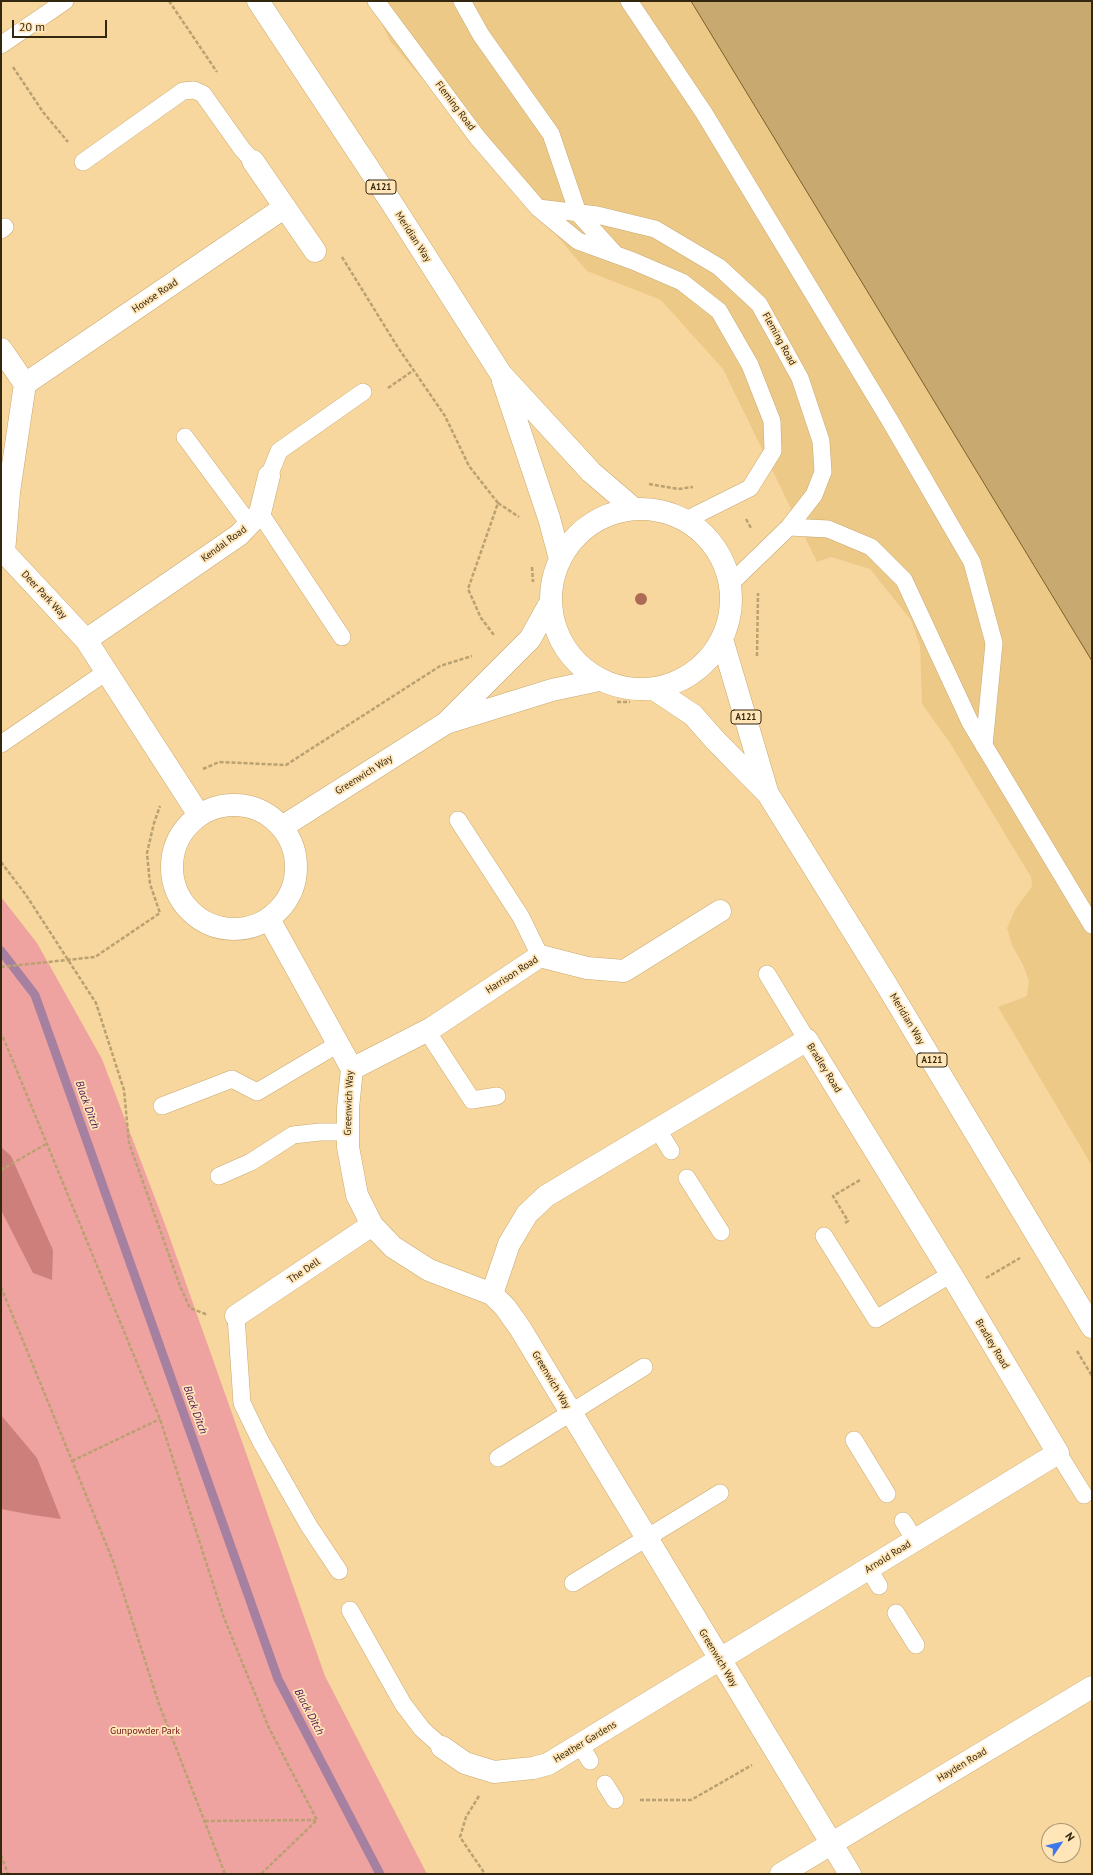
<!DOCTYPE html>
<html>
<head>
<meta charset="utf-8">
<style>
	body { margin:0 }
	#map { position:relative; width:1093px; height:1875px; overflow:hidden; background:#f7d79d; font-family:"PT Sans",sans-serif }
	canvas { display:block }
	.frame { position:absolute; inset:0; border:2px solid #33270f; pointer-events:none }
	.north { position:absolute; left:1041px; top:1823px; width:40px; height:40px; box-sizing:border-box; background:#ffe5b7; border:1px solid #ad9974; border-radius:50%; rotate:55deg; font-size:11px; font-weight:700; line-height:16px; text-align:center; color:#33270f }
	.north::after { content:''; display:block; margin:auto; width:14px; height:18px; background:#3e77e7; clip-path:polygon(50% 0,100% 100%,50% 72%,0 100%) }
	.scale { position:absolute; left:12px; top:20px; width:95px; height:18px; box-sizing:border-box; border:2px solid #33270f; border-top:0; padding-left:5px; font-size:12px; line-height:14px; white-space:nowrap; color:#33270f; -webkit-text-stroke:3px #ffe5b7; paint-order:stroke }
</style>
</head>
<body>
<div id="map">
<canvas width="1093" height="1875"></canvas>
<div class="frame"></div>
<div class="north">N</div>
<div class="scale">20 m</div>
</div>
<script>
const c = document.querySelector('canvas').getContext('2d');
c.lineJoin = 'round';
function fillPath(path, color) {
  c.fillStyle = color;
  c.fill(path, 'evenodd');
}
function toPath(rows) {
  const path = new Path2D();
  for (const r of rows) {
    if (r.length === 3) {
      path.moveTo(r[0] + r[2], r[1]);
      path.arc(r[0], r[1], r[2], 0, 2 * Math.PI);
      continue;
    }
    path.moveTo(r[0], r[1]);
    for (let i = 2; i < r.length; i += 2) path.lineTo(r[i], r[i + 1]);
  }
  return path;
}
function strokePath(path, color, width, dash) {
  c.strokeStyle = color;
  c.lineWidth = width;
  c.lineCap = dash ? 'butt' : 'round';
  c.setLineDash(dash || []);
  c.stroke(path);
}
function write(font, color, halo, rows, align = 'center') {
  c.font = font + ' "PT Sans",sans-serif';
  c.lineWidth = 3.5;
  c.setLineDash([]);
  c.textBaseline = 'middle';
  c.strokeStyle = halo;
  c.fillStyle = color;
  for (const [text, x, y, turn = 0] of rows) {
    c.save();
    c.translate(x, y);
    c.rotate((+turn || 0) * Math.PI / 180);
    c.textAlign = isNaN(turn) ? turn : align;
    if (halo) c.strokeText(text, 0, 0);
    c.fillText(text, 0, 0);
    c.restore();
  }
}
fillPath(toPath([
	[371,1,1092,1,1092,1166,998,1007,1027,996,1029,981,1023,965,1012,945,1007,928,1016,908,1032,887,1031,877,950,743,922,704,920,646,911,620,870,569,831,557,817,562,723,369,661,300,587,271,390,41]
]), '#edc988');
fillPath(toPath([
	[1,897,37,943,102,1059,166,1227,325,1676,427,1874,1,1874]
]), '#efa3a0');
fillPath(toPath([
	[1,1147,11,1156,53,1250,52,1280,33,1273,1,1210],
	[1,1415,37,1458,61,1519,33,1515,1,1509]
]), '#cd7f7c');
strokePath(toPath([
	[1,951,35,995,278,1679,380,1874]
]), '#a680a1', 9);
const building = toPath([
	[691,1,1092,1,1092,661,691,1]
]);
fillPath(building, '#c8a970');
strokePath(building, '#7c6027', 1);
const service = toPath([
	[376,1,477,137,538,208,578,241,633,261,682,282,719,311,750,365,772,421,773,451,750,488,686,520],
	[462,1,481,35,551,134,578,213,615,254],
	[629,1,704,113,889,419,972,562,994,643,984,746],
	[1,45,65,1],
	[83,162,183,91,194,90,203,94,242,149,253,161],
	[538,208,597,215,655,229,719,267,759,304,800,378,821,441,823,472,814,495,789,527,730,584],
	[1,230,5,227],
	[185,437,250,525],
	[269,476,279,451,363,392],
	[260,513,342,637],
	[789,527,828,529,871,547,904,580,970,722,1092,925],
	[1,744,106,672],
	[458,820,521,917,540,956],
	[767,974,807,1040],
	[427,1031,472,1100,497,1096],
	[162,1106,232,1079,257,1092,338,1044],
	[658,1130,671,1151],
	[219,1176,251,1162,293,1135,320,1132,348,1132],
	[687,1178,721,1232],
	[824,1236,876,1319,951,1274],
	[236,1316,242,1403,260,1440,309,1526,339,1571],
	[854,1440,887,1494],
	[1058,1453,1084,1495],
	[498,1458,644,1367],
	[903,1521,915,1540],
	[869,1569,879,1586],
	[573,1583,720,1493],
	[350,1610,403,1704,422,1729,442,1747],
	[896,1613,916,1645],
	[580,1745,590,1761],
	[605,1784,615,1800]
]);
const minor = toPath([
	[253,161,315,251],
	[1,349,25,384,9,492,4,552,86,640,199,815],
	[25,384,285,207],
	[86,640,239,535,260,513,269,476],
	[449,722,552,690,599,680],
	[234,867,62],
	[282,827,446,723,530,639,550,603],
	[269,919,352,1069,348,1108,348,1147,357,1195,372,1225,393,1247,429,1270,492,1294,505,1307,520,1328,850,1874],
	[352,1069,432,1028,540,956,587,968,624,971,720,911],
	[236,1316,372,1225],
	[442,1747,465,1763,494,1772,533,1768,548,1764,1058,1453,951,1274,807,1040,546,1196,527,1214,509,1244,492,1294],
	[781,1874,1092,1687]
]);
const primary = toPath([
	[258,1,391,202,501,374,591,472,633,508],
	[503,381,549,518,560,559],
	[641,599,90],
	[722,639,767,791],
	[654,689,693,715,715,740,768,794,886,984,1092,1327]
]);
strokePath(service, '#c8a970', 18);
strokePath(minor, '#c8a970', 23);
strokePath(primary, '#c8a970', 23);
strokePath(toPath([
	[169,1,217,72],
	[13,67,43,112,68,142],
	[342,257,397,346,445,416,469,466,498,503,468,589,481,618,494,635],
	[388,388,414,370],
	[649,484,678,489,693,487],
	[498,503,519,517],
	[746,519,751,528],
	[532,567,533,582],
	[757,656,758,593],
	[617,702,630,702],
	[203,769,219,762,286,765,440,666,472,656],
	[1,862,26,895,96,1003,124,1090,129,1143,180,1286,190,1308,208,1315],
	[1,967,95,957,160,913,150,884,147,853,154,823,160,806],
	[3,1037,160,1419,224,1618,269,1728,317,1820,261,1874],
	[1,1170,46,1144],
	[845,1223,848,1221,833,1196,860,1180],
	[986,1278,1020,1258],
	[1,1287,113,1561,159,1704,225,1874],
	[1077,1351,1092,1376],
	[72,1461,160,1419],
	[479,1796,466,1817,460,1837,485,1874],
	[640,1800,691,1800,752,1765],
	[205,1821,316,1820],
	[1,1855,8,1874]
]), '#baa171', 2.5, [4, 2]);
strokePath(service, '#fff', 17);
strokePath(minor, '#fff', 22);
strokePath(primary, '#fff', 22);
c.fillStyle = '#ad6b56';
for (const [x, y] of [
	[641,599]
]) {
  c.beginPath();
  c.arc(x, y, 6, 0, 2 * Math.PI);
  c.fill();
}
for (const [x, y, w] of [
	[381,187,30],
	[746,717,30],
	[932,1060,30]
]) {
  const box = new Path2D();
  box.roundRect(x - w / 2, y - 7, w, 14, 3);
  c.fillStyle = '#ffe5b7';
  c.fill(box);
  strokePath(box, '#33270f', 1);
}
write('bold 9px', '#33270f', null, [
	["A121",381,187],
	["A121",746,717],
	["A121",932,1060]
]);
write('10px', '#33270f', '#ffe5b7', [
	["Fleming Road",455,106,53],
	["Meridian Way",413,237,57],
	["Howse Road",155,296,-34],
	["Fleming Road",779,339,61],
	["Kendal Road",224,544,-36],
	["Deer Park Way",44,595,47],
	["Greenwich Way",364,775,-32],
	["Harrison Road",512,975,-33],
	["Meridian Way",907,1019,59],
	["Bradley Road",824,1068,58],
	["Greenwich Way",349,1103,-88],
	["The Dell",304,1271,-34],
	["Bradley Road",992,1344,59],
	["Greenwich Way",551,1380,59],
	["Arnold Road",888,1557,-32],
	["Greenwich Way",718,1658,59],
	["Heather Gardens",585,1742,-31],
	["Hayden Road",962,1765,-31]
]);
write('10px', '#70121b', '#ffe5b7', [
	["Gunpowder Park",145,1731]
]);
write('italic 11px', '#4d1157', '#ffe5b7', [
	["Black Ditch",87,1105,70],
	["Black Ditch",195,1410,70],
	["Black Ditch",309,1712,62]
]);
</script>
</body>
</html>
